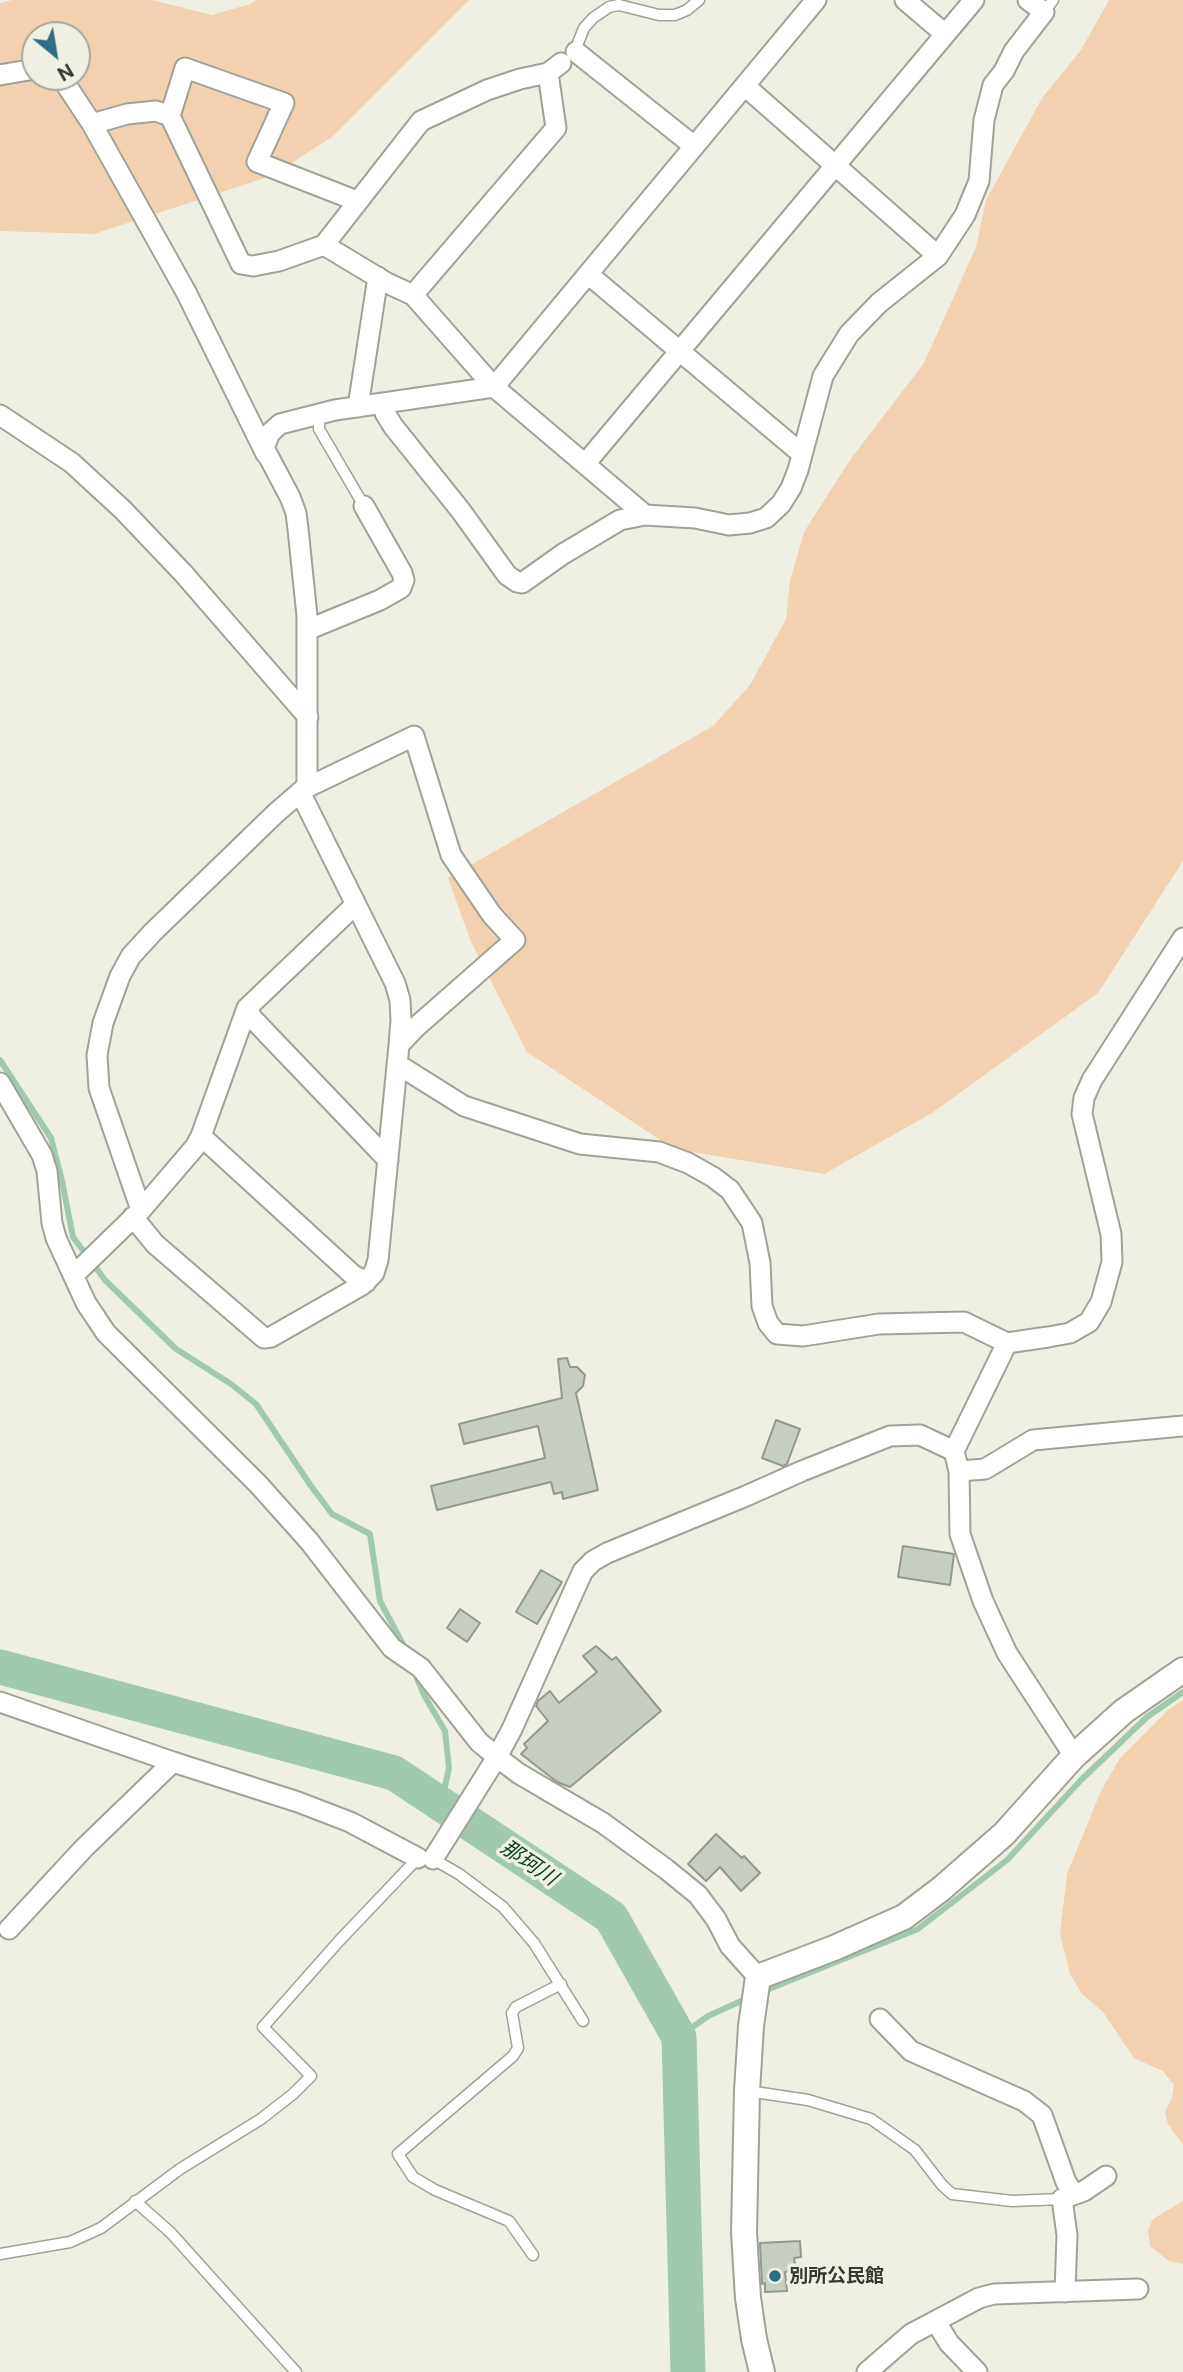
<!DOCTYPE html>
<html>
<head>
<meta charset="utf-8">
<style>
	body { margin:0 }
	#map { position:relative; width:1183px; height:2372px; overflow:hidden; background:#eff0e3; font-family:"Public Sans",sans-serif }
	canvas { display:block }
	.north { position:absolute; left:21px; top:21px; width:70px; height:70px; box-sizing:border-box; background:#eff0e3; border:2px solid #a6a69d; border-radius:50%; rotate:150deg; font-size:19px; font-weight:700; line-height:28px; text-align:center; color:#383833 }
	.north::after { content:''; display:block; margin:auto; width:24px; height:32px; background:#2e6d82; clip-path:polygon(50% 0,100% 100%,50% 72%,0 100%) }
</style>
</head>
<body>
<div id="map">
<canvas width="1183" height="2372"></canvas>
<div class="north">N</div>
</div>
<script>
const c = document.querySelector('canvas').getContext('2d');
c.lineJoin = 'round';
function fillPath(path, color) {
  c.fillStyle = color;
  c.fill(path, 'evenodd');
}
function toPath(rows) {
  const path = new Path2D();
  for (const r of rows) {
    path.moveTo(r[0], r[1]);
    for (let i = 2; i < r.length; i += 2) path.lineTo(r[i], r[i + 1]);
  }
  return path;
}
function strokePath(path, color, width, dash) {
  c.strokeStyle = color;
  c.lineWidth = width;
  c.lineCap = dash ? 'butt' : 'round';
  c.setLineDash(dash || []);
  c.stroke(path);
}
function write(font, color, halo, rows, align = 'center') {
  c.font = font + ' "Public Sans","Noto Sans JP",sans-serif';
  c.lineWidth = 7;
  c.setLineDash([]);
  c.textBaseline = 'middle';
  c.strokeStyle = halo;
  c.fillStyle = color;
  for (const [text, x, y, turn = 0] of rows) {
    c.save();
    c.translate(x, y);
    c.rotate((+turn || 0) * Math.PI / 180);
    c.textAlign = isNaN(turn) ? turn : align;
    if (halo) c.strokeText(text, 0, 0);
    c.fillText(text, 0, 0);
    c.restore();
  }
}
fillPath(toPath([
	[12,0,152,0,212,15,250,4,257,0,469,0,332,137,271,176,94,234,0,231,0,3],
	[35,35,77,35,77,77,35,77],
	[1109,0,1183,0,1183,861,1098,993,932,1113,824,1174,674,1149,527,1052,471,942,448,878,713,726,750,685,786,619,790,581,804,532,850,460,924,363,976,247,986,200,1042,98,1081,50],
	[1183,1700,1183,2145,1168,2124,1165,2112,1172,2098,1174,2085,1163,2071,1134,2058,1103,2012,1082,1994,1070,1974,1060,1934,1067,1874,1101,1791,1120,1758,1168,1710],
	[1183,2201,1183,2264,1169,2261,1150,2246,1148,2230,1153,2219]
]), '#f2d1b1');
strokePath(toPath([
	[0,1060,51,1138,62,1181,73,1237,105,1280,176,1349,231,1384,256,1404,311,1486,332,1514,370,1534,380,1601,406,1650],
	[415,1673,424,1695,445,1731,449,1768,441,1804],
	[764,1991,918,1929,1007,1860,1081,1780,1147,1717,1183,1692],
	[679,2037,708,2016,750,1997]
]), '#a0c9ae', 6);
strokePath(toPath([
	[0,1667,394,1773,611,1917,679,2037,688,2372]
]), '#a0c9ae', 35);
const building = toPath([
	[567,1358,570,1367,577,1367,585,1375,583,1386,576,1393,598,1490,563,1499,562,1492,554,1494,551,1482,437,1510,431,1486,545,1458,538,1426,464,1444,459,1424,562,1398,558,1359,567,1358],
	[776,1420,800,1429,787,1464,783,1466,762,1458,776,1420],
	[903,1546,954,1554,950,1585,898,1577,903,1546],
	[541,1570,562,1582,537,1624,516,1612,541,1570],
	[460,1609,480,1623,467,1642,447,1628,460,1609],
	[596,1646,612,1660,616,1657,661,1711,570,1787,557,1782,521,1754,527,1748,524,1744,548,1721,536,1706,538,1701,550,1691,559,1703,597,1672,583,1656,596,1646],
	[716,1834,742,1858,744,1856,760,1873,741,1891,720,1867,706,1881,688,1864,716,1834],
	[800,2241,801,2257,794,2258,796,2270,785,2272,787,2291,765,2292,765,2283,762,2284,760,2243,800,2241]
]);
fillPath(building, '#c7cfc3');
strokePath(building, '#92998e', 2);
const service = toPath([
	[1044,12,1053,0],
	[574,53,584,28,593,18,609,7,619,5,659,15,675,15,687,10,699,0],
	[319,414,319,429,364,506],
	[748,2091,808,2100,871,2119,915,2150,942,2185,952,2194,1012,2201,1062,2199],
	[135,2201,171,2233,296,2372],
	[0,2254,70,2242,101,2228,180,2169,261,2119,293,2094,311,2076,263,2027,339,1941,418,1858,433,1859,459,1874,503,1907,534,1943,583,2021],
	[533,2255,509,2221,435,2190,413,2177,398,2154,513,2056,518,2048,512,2013,516,2007,561,1984]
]);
const minor = toPath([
	[905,0,945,34],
	[576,52,694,146],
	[548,73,520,79,487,90,421,121,324,245,387,283,413,295,494,387,645,515,695,518,729,525,750,523,766,518,781,504,791,488,798,470,823,376,849,334,879,303,938,256,965,215,979,181,984,120,993,85,1004,71,1014,51,1044,12,1028,0],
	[0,75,35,69],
	[61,77,92,124,127,114,156,111,170,116,241,264,253,266,279,261,324,245],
	[745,86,938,256],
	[170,116,185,68,284,103,257,162,357,201],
	[92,124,186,292,266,454],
	[588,274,802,454],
	[413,295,556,128,548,73,561,63],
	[384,403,385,413,393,426,461,511,507,575,517,582,522,583,563,554,620,520,645,515],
	[358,407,378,277],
	[0,415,72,463,123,510,183,573,308,717],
	[585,464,974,0],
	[307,630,380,600,401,588,404,580,402,573,364,506],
	[304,789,414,736,451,855,492,915,515,940,416,1027,399,1045],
	[247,1008,252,1018,388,1160],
	[397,1064,464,1106,580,1144,659,1152,688,1163,713,1177,730,1190,752,1223,760,1263,762,1306,768,1323,777,1334,803,1336,879,1324,964,1322,1007,1343,1048,1337,1070,1333,1089,1322,1101,1302,1112,1262,1111,1234,1082,1114,1084,1098,1092,1080,1183,938],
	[0,1083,42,1155,47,1171,52,1223,56,1238,86,1303,106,1333,258,1484,309,1541,392,1648,421,1668,479,1742,497,1757,433,1859],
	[201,1136,353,1275,366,1282],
	[141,1210,195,1147,201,1136,247,1008,355,905],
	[133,1217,155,1244,264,1338,271,1337,362,1285,374,1273,378,1260,399,1045,401,1020,400,1000,395,983,300,792],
	[74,1275,141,1210,99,1088,97,1055,103,1023,120,976,131,956,153,932,277,812,304,789,307,783,307,616,298,529,296,513,290,497,264,448,270,433,280,424,335,410,494,387,816,0],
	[1007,1343,954,1451,959,1471,960,1534,983,1601,1007,1653,1074,1756],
	[959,1471,985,1469,1033,1440,1183,1426],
	[0,1702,173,1762,298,1802,350,1822,418,1858],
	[9,1929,84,1848,173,1762],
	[758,1977,730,1946,716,1919,698,1895,666,1869,603,1823,518,1773,497,1757,512,1729,577,1584,583,1571,593,1561,607,1553,746,1496,802,1471,890,1436,920,1435,954,1451],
	[880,2019,911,2051,1024,2101,1042,2115,1066,2182,1074,2194],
	[1065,2292,1067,2235,1062,2199,1084,2191,1106,2176],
	[936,2322,949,2343,977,2372],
	[867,2372,911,2334,979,2298,994,2294,1138,2289]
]);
const tertiary = toPath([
	[762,2372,754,2339,748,2298,744,2232,747,2091,751,2026,758,1977,834,1948,904,1917,941,1889,1004,1834,1074,1756,1124,1711,1183,1670]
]);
strokePath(service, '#a1a296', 13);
strokePath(minor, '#a1a296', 23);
strokePath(tertiary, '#a1a296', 28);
strokePath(service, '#fff', 10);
strokePath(minor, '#fff', 19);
strokePath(tertiary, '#fff', 24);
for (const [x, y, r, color] of [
	[775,2276,7,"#2e6d82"]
]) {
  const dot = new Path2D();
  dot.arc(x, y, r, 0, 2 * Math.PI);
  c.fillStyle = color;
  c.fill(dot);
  strokePath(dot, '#eff0e3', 2.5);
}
write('bold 19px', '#383833', '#eff0e3', [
	["別所公民館",789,2276]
], 'left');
write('italic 21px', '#0e4026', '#eff0e3', [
	["那珂川",529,1863,34]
]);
</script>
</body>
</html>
